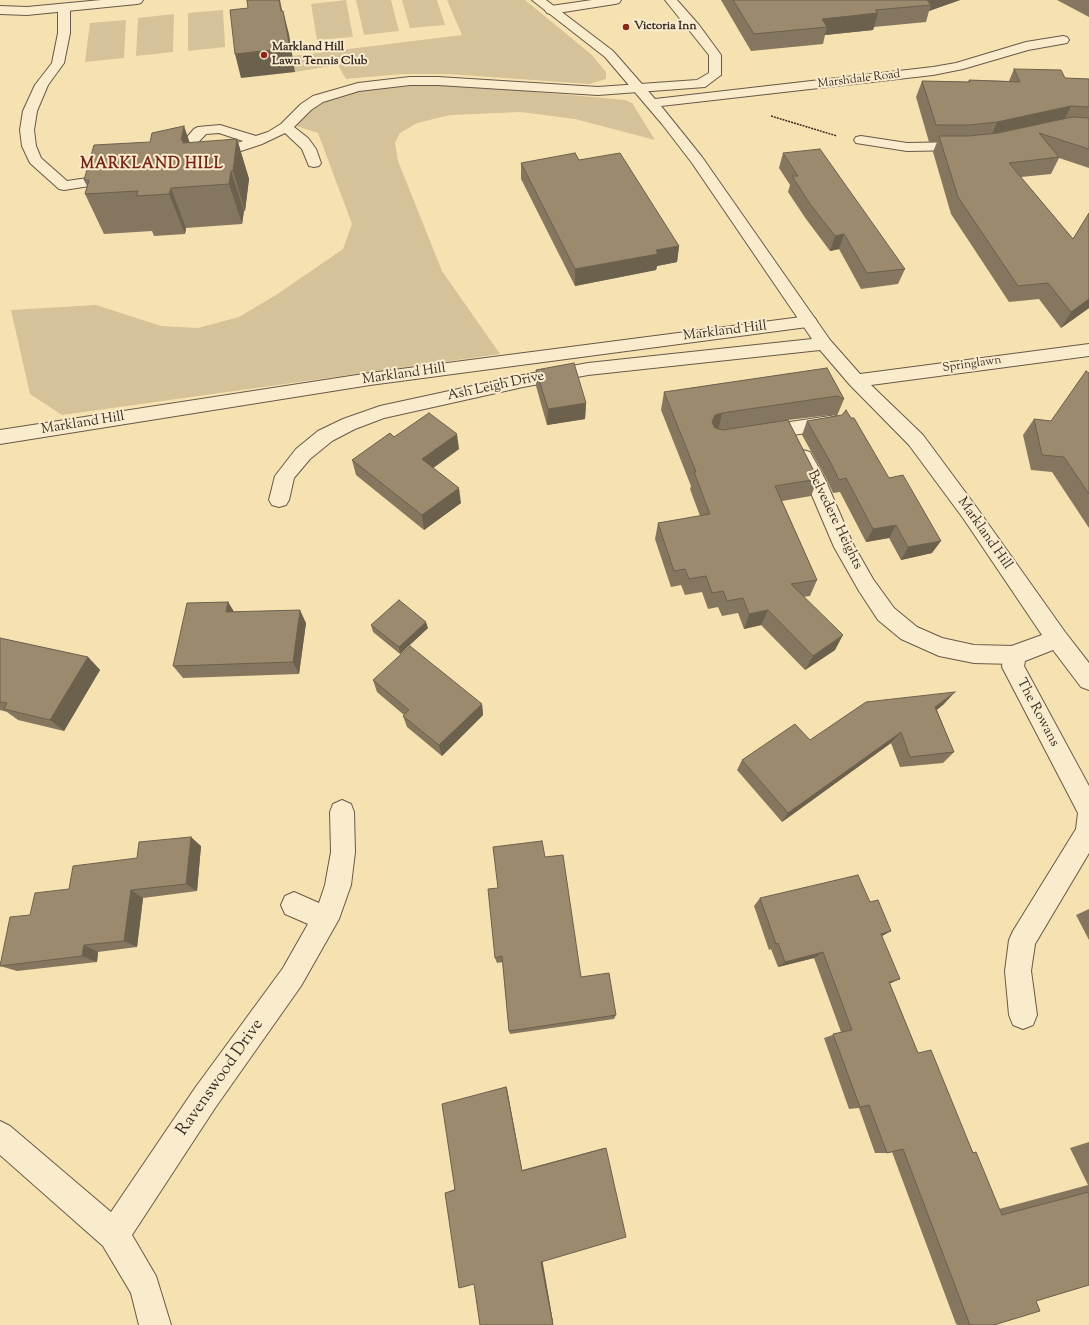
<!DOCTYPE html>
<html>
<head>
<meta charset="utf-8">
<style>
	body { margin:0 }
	canvas { display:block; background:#f6e1b0 }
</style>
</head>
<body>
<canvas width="1089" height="1325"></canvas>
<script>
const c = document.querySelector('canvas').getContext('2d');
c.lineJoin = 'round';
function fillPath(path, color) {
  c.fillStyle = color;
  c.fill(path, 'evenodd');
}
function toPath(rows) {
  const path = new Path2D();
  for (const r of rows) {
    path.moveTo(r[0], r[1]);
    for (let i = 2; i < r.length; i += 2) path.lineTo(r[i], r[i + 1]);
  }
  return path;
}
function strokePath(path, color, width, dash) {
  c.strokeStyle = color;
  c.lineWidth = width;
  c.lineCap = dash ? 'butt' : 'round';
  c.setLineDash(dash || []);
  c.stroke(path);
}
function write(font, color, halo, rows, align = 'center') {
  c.font = font + ' "Sorts Mill Goudy",serif';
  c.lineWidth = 4;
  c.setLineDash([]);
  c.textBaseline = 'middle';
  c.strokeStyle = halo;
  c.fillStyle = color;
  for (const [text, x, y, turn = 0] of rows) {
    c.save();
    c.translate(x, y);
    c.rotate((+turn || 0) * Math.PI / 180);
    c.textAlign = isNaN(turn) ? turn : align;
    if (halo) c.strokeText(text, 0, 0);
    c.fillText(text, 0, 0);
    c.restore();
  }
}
fillPath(toPath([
	[346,0,353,37,317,40,311,4],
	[356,0,391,0,399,31,364,35],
	[402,0,437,0,445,25,410,28],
	[447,0,525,0,592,55,606,72,606,79,589,84,449,74,402,74,346,79,338,65,295,72,292,56,462,35],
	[223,10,225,47,188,51,188,13],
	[174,14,173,52,136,56,138,18],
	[126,20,124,58,85,62,90,23],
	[437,83,625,100,632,103,655,140,575,119,521,112,450,115,417,123,400,133,395,143,398,161,442,271,500,354,62,415,30,394,11,310,96,305,161,326,198,328,239,317,276,295,343,249,352,224,318,133,293,125,310,109,333,98,367,89]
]), '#d6c299');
const lane = toPath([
	[592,0,621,0,619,3,615,4,551,14,547,13,545,10,547,7,551,6,592,0],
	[665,0,677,0,699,25,721,55,721,75,705,87,598,95,438,85,410,85,359,91,323,102,311,110,294,127,308,138,316,149,321,163,319,166,314,167,309,166,302,149,285,133,262,144,211,161,206,160,204,157,206,154,243,141,219,133,206,134,189,152,192,163,190,166,185,167,180,166,178,163,175,151,194,129,198,127,220,125,256,136,268,132,281,124,301,104,313,96,358,83,410,77,438,77,598,87,697,80,709,73,709,55,665,0],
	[64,4,68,5,70,8,70,33,64,63,48,85,37,111,34,130,36,146,41,158,67,181,115,174,120,175,122,178,120,181,115,182,64,190,59,189,30,163,22,146,20,130,23,111,35,85,52,63,58,33,58,8,60,5,64,4],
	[809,316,815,318,817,322,815,326,370,385,0,444,0,430,370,373,809,316],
	[830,416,836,418,839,423,836,428,763,440,756,438,754,433,756,428,763,426,830,416],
	[803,450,810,452,825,479,853,544,873,579,894,608,917,627,942,638,974,645,1014,646,1022,648,1025,655,1022,662,1014,664,974,663,939,656,901,639,878,620,859,591,834,547,805,479,794,457,796,452,803,450]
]);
const street = toPath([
	[101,0,143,0,141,3,137,4,27,15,0,14,0,6,27,7,101,0],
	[532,0,546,0,613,51,655,99,933,67,956,63,1026,42,1063,36,1067,37,1069,40,1067,43,1028,50,963,69,933,75,661,106,702,157,830,340,860,374,1089,344,1089,356,871,385,923,435,977,508,1065,632,1089,663,1089,690,1081,687,1053,650,1025,661,1024,666,1089,786,1089,853,1035,944,1031,971,1037,1015,1033,1025,1023,1029,1013,1025,1009,1015,1005,971,1009,940,1013,931,1076,829,1078,813,1002,667,1003,655,1006,648,1042,635,963,518,909,445,850,385,820,350,588,375,523,387,384,418,355,429,332,441,310,459,294,478,289,500,286,505,279,507,272,505,269,500,275,476,296,449,318,431,343,419,380,406,523,375,588,363,812,339,692,163,662,124,605,57,532,0],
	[861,136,907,143,965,142,970,143,972,146,970,149,965,150,907,151,856,143,854,140,856,137,861,136],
	[342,800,351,804,354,812,355,852,351,885,339,919,301,986,215,1108,132,1235,156,1276,171,1325,139,1325,131,1293,103,1246,0,1155,0,1121,10,1126,111,1212,195,1088,283,968,308,924,285,914,281,905,285,896,294,892,319,903,325,885,331,852,330,812,333,804,342,800]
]);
strokePath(lane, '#685949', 2);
strokePath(street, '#685949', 2);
strokePath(toPath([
	[771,116,837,136]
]), '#392c27', 1.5, [2, 1]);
fillPath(lane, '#f9eccc');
fillPath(street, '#f9eccc');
fillPath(toPath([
	[721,0,960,0,929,11,926,22,874,27,873,30,825,35,823,44,751,51],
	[1057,0,1089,0,1089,17],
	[1014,69,1065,78,1089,79,1089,168,1059,158,1051,174,1021,177,1073,239,1089,213,1089,308,1061,328,1039,299,1009,302,951,214,933,152,937,142,929,142,916,97,922,81,968,82,969,80,1009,81],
	[237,139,249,179,245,211,244,211,242,224,186,228,185,234,154,236,152,231,104,234,85,194,87,186,84,180,189,143],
	[783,153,905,269,898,284,861,289,839,249,830,251,806,219,788,192,790,185,779,168],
	[579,160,679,246,677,262,657,266,656,270,575,286,521,179,521,163],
	[827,368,844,399,837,416,851,418,932,553,901,560,889,538,866,542,840,492,833,493,826,478,802,435,807,421,836,416,830,415,788,420,818,479,811,496,782,501,817,580,810,596,803,597,835,650,805,670,761,625,744,629,738,613,722,616,718,607,708,609,702,592,685,595,681,585,671,587,655,539,658,523,700,516,690,489,691,486,661,410,664,392],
	[536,370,586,403,585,419,547,425,536,386],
	[1089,373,1089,528,1052,472,1031,470,1023,435,1034,419,1051,421],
	[394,437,459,449,433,468,461,503,424,530,356,475,352,460],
	[228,602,234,612,306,623,299,674,183,678,173,666],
	[371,625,428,628,400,654,373,632],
	[0,638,88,657,100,670,64,731,18,720,7,712,0,710],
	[373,680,482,704,483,715,442,756,407,727,403,716,404,715,377,692],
	[944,704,937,710,954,752,943,763,900,767,891,743,782,822,737,770,742,760,810,740],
	[201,846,197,891,143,898,137,947,98,952,97,962,17,971,0,966,30,915,69,889,137,858],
	[545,857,581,977,616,1015,614,1019,510,1034,509,1031,503,962,497,963,495,958,498,888],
	[760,898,870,902,891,931,882,936,890,984,918,1053,973,1152,976,1152,999,1209,1088,1185,1070,1148,1089,1142,1089,1285,1036,1301,994,1325,958,1325,956,1324,892,1152,887,1153,875,1153,859,1108,849,1109,824,1038,841,1032,814,958,778,967,771,949,769,950,754,906],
	[1089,909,1089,940,1076,915],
	[506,1087,507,1089,522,1170,604,1148,606,1148,542,1262,553,1322,474,1284,445,1193,455,1189]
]), '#85775f');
fillPath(toPath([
	[279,0,280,0,283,15,281,11],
	[924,0,960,0,929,11,931,5],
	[283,11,289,34,295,72,241,78,235,54],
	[878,13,873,30,825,35,827,27,822,19],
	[1071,106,1063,123,990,139,997,122],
	[184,126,198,166,181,140],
	[237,139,249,179,245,211,233,171],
	[231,171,244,211,242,224,229,184],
	[171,188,186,228,185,234,169,194],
	[844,234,839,249,830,251,835,236],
	[679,246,677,262,657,266,656,270,575,286,575,269,656,250],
	[1089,299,1089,308,1061,328,1071,312],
	[586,403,585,419,547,425,548,409],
	[722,413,718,431,711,433,712,422,715,415],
	[457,434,459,449,425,474,422,459],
	[459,488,461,503,424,530,422,515],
	[896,525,889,538,866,542,873,529],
	[941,541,932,553,901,560,908,547],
	[228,602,236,615,226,612],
	[300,610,306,623,299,674,293,662],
	[768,610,761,625,744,629,749,614],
	[426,622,428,628,400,654,399,647],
	[843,635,835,650,805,670,813,656],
	[88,657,100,670,64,731,50,720],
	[955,692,944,704,925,718,935,707],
	[482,704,483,715,442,756,439,745],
	[901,732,891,743,782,822,788,813],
	[191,837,201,846,197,891,186,884],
	[131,890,143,898,137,947,124,941],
	[891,931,880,937,881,934],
	[84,945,98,952,97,962,82,956],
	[823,952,814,958,778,967,785,962],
	[900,979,889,984,889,982],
	[506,1087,507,1089,522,1170,522,1171],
	[542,1258,553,1322,553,1325,541,1262]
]), '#6c614d');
const building = toPath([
	[247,0,279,0,281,11,283,11,290,48,235,54,230,10,248,8,247,0],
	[733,0,927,0,931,5,875,10,878,13,822,19,827,27,754,34,733,0],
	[1014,69,1061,70,1065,78,1089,79,1089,107,1071,106,997,122,969,125,936,125,922,81,970,82,969,80,1020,82,1014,69],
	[1072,117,1089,118,1089,149,1039,133,1059,157,1009,163,1073,239,1089,213,1089,299,1071,312,1048,283,1018,286,958,197,939,136,969,136,998,133,1072,117],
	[184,126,181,140,183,140,183,143,237,139,233,171,231,171,229,184,171,188,169,194,136,196,138,191,85,194,89,180,84,180,94,145,150,142,152,133,184,126],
	[820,149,905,269,867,273,844,234,835,236,810,204,792,176,798,176,783,153,820,149],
	[575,153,579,160,620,153,679,246,656,250,658,254,575,269,521,163,575,153],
	[574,363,586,403,548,409,536,370,574,363],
	[827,368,844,399,837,396,722,413,715,415,712,422,715,428,723,430,788,420,818,479,775,486,817,580,791,584,843,635,813,656,768,610,749,614,743,598,727,601,723,591,712,593,706,576,689,579,685,569,674,571,658,523,710,514,694,472,696,472,664,392,827,368],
	[1086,371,1089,373,1089,494,1064,457,1042,455,1034,419,1051,421,1086,371],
	[846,410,851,418,854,418,889,478,903,475,941,541,908,547,896,525,873,529,846,478,839,480,832,465,807,421,842,415,846,410],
	[429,413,457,434,422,459,459,488,422,515,352,460,390,433,394,437,429,413],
	[399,600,426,622,399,647,371,625,399,600],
	[228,602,226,612,300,610,293,662,173,666,187,603,228,602],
	[0,638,88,657,50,720,4,709,7,703,0,702,0,638],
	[410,646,482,704,439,745,403,716,409,710,373,680,410,646],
	[955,692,935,707,954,752,910,757,901,732,788,813,742,760,795,724,810,740,866,702,955,692],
	[191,837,186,884,131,890,124,941,84,945,82,956,0,966,10,917,30,915,35,893,69,889,73,866,137,858,139,842,191,837],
	[542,841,545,857,563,855,581,977,609,973,616,1015,509,1031,502,956,495,958,488,889,498,888,493,847,542,841],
	[858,875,870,902,878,900,891,931,881,934,900,979,889,982,918,1053,931,1050,973,1153,976,1152,1002,1215,1089,1192,1089,1285,1036,1301,1040,1311,994,1325,970,1325,903,1149,887,1153,869,1105,860,1107,833,1034,852,1030,823,952,785,962,778,943,776,944,760,898,858,875],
	[506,1087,522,1171,606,1148,626,1237,541,1262,553,1325,480,1325,474,1284,459,1288,445,1193,455,1190,442,1104,506,1087]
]);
fillPath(building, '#9b8a6e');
strokePath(building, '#6c614d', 1);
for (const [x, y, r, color] of [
	[626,27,4,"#8f2418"],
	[264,55,4,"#8f2418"]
]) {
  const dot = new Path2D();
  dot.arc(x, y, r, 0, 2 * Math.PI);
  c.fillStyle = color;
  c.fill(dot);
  strokePath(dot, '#f9eccc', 1.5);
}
write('bold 12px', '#392c27', '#f9eccc', [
	["Victoria Inn",634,27],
	["Markland Hill",272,48],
	["Lawn Tennis Club",272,62]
], 'left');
write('12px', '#392c27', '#f9eccc', [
	["Marshdale Road",859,80,-7],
	["Springlawn",972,365,-8]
]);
write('14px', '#392c27', '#f9eccc', [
	["Markland Hill",725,332,-7],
	["Markland Hill",404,375,-8],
	["Ash Leigh Drive",496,387,-12],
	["Markland Hill",83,424,-9],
	["Belvedere Heights",834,520,64],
	["Markland Hill",984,534,55],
	["The Rowans",1037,713,62]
]);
c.letterSpacing = '1px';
write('bold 15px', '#7a1f14', '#f9eccc', [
	["MARKLAND HILL",152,165]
]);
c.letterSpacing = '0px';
write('17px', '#392c27', '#f9eccc', [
	["Ravenswood Drive",221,1078,-55]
]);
</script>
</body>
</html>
